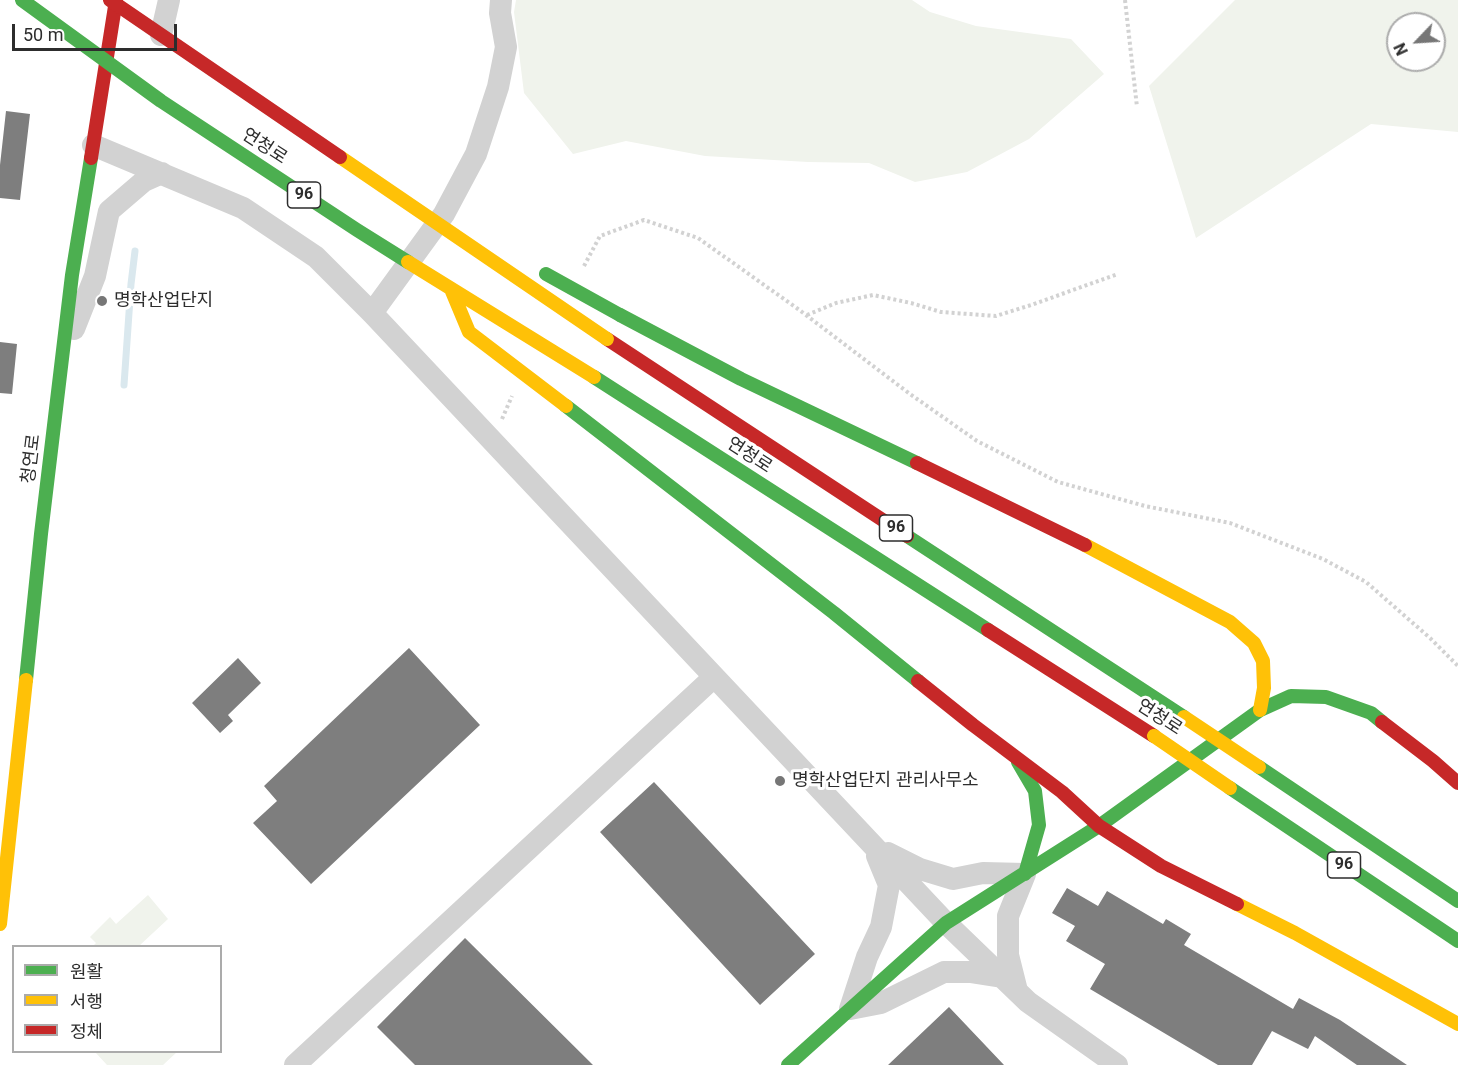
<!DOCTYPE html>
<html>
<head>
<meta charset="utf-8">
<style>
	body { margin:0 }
	#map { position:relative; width:1458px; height:1065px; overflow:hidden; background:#fff; font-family:Roboto,"Noto Sans KR",sans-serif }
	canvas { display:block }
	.legend { position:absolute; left:12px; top:945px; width:210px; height:108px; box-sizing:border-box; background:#fff; border:2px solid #ababab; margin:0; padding:8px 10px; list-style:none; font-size:18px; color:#2d2d2d }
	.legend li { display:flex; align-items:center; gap:12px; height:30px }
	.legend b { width:30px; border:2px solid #ababab }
	.north { position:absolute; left:1386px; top:12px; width:60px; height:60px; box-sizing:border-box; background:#fff; border:2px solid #ababab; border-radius:50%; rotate:245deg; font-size:16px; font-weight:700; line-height:24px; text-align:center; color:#2d2d2d }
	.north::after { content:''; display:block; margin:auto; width:21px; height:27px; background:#767676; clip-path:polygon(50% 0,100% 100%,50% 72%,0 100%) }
	.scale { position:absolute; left:12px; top:24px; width:165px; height:27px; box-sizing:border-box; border:3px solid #2d2d2d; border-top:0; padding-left:8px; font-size:18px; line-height:21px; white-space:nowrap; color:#2d2d2d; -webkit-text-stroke:4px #fff; paint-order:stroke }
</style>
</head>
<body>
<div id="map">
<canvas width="1458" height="1065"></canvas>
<ul class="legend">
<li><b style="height:8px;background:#4caf50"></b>원활</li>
<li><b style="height:8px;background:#ffc107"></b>서행</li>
<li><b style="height:8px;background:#c62828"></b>정체</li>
</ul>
<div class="north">N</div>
<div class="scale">50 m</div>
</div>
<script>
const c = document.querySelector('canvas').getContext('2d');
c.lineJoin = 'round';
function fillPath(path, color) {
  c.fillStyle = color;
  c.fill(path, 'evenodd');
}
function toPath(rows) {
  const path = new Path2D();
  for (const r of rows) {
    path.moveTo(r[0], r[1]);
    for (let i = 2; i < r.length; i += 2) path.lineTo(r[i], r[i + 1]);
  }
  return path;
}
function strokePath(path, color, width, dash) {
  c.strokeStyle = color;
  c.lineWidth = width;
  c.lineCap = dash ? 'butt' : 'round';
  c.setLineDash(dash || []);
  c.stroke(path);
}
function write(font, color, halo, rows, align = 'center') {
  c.font = font + ' Roboto,"Noto Sans KR",sans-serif';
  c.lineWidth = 6;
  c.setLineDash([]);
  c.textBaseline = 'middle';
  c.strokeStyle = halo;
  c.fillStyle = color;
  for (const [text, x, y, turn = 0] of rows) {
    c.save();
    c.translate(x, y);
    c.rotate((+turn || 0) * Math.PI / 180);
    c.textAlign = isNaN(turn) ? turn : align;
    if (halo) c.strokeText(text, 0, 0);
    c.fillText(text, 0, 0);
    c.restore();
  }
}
fillPath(toPath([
	[516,0,912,0,930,12,976,26,1071,39,1104,74,1029,139,967,172,915,182,869,163,808,162,705,156,626,141,573,154,524,93,514,12],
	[1235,0,1458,0,1458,132,1371,124,1196,238,1149,86],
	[1398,24,1434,24,1434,60,1398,60],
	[148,895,168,919,139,946,93,946,96,943,90,937,110,917,116,924],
	[95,1052,177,1052,163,1065,107,1065]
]), '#f0f3ec');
strokePath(toPath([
	[124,385,131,284,135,251]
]), '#dae8ee', 7);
fillPath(toPath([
	[6,111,30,114,20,200,0,198,0,165],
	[0,342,17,344,12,394,0,393],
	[409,648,480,725,311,884,253,823,277,801,264,786],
	[238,658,261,683,228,715,233,721,220,733,192,703],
	[654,782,815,954,760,1005,600,832],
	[1067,888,1098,906,1107,891,1163,924,1166,919,1191,934,1184,945,1293,1009,1299,998,1340,1020,1407,1065,1357,1065,1315,1036,1308,1049,1272,1031,1252,1065,1218,1065,1090,989,1105,964,1066,941,1075,926,1052,913],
	[465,938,593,1065,415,1065,377,1027],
	[949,1007,1004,1065,888,1065]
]), '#7e7e7e');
strokePath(toPath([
	[1125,0,1137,107],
	[584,266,600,236,644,220,698,238,798,309,910,394,977,441,1058,482,1145,506,1230,523,1323,559,1366,582,1430,638,1458,666],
	[807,315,836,303,873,295,911,303,941,312,996,316,1031,305,1118,274],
	[502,419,512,396]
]), '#d2d2d2', 4, [3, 3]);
strokePath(toPath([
	[161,35,169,0],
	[93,145,243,208,316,257,372,313,946,923,1028,1002,1117,1065],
	[372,313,444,214,476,154,498,87,506,47,500,13,501,0],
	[74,329,95,276,109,211,144,181,162,173],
	[888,853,920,869,953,879,983,873,1025,874,1008,916,1008,955,1017,991],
	[877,856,889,885,881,927,867,957,850,1009,881,1003,944,972,970,972,1002,977],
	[295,1065,714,677]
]), '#d2d2d2', 22);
strokePath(toPath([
	[620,315,741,379,917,463],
	[594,377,988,630],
	[566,406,834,613,918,681],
	[907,536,1184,717],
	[26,680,41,534,72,275,91,158],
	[1018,762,1035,791,1039,825,1025,874],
	[1259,767,1458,901],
	[1230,788,1458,941],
	[946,923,1099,826,1260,710,1291,696,1326,697,1371,713,1382,722],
	[788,1065,946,923]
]), '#4caf50', 14);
strokePath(toPath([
	[1085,545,1230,622,1254,643,1263,661,1264,688,1260,710],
	[1237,904,1295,933,1458,1024],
	[0,924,26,680]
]), '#ffc107', 14);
strokePath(toPath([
	[91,158,116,0],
	[607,339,907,536],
	[917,463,1085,545],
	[988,630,1154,736],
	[918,681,973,725,1062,792,1099,826,1161,866,1237,904],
	[1382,722,1433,761,1458,783]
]), '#c62828', 14);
strokePath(toPath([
	[22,0,161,101,357,230,408,262],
	[546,274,620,315]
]), '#4caf50', 14);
strokePath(toPath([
	[340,157,607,339],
	[408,262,594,377],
	[451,289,469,332,566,406],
	[1184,717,1259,767],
	[1154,736,1230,788]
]), '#ffc107', 14);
strokePath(toPath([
	[110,0,340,157]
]), '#c62828', 14);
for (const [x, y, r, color] of [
	[102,301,6,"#767676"],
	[780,781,6,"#767676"]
]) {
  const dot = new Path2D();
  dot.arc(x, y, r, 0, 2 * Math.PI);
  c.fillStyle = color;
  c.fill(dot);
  strokePath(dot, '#fff', 2);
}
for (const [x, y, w] of [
	[304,195,33],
	[896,528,33],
	[1344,865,33]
]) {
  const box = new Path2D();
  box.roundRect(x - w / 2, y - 13, w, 26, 4.5);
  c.fillStyle = '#fff';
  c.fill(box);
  strokePath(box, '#2d2d2d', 1.5);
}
write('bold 16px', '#2d2d2d', null, [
	["96",304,195],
	["96",896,528],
	["96",1344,865]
]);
write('18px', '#2d2d2d', '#fff', [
	["연청로",264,147,33],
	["연청로",749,456,33],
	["청연로",32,459,-83],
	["연청로",1159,718,33]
]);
write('18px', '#2d2d2d', '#fff', [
	["명학산업단지",114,301],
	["명학산업단지 관리사무소",792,781]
], 'left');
</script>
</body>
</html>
